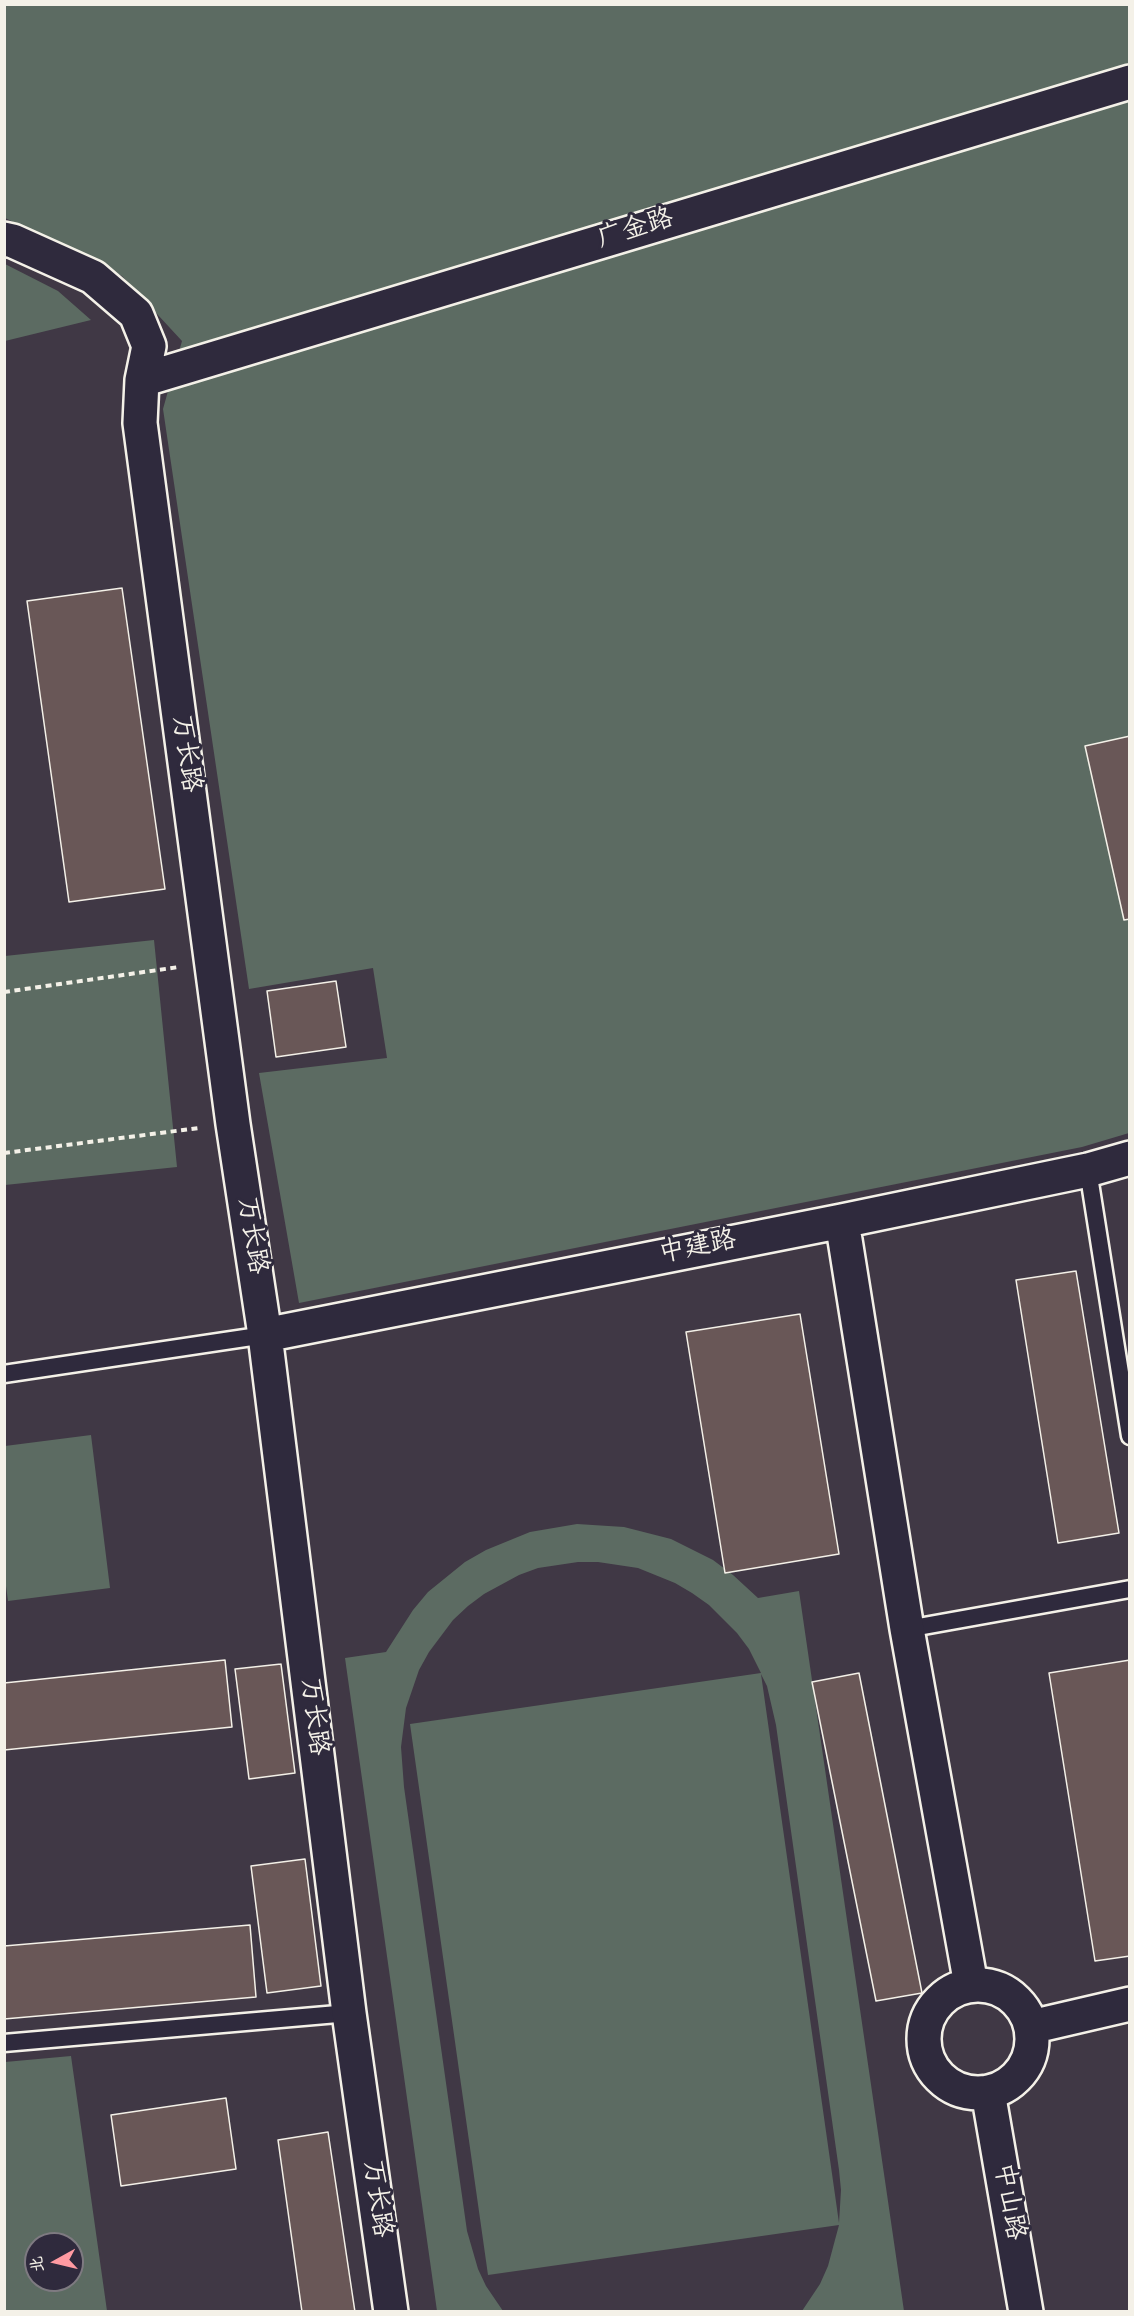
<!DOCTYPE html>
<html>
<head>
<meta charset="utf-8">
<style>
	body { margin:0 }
	#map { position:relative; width:1134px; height:2316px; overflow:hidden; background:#403845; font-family:"Indie Flower","LXGW WenKai TC",sans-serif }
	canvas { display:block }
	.frame { position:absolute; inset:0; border:6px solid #f4f1e8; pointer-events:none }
	.north { position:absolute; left:24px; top:2232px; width:60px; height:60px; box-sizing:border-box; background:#2f2a3d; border:2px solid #7e7a81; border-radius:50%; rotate:262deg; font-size:16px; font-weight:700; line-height:24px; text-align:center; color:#f4f1e8 }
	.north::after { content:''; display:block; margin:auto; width:21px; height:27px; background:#ff9aa2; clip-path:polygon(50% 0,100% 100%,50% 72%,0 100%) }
</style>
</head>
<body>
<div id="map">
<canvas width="1134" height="2316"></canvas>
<div class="frame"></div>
<div class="north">北</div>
</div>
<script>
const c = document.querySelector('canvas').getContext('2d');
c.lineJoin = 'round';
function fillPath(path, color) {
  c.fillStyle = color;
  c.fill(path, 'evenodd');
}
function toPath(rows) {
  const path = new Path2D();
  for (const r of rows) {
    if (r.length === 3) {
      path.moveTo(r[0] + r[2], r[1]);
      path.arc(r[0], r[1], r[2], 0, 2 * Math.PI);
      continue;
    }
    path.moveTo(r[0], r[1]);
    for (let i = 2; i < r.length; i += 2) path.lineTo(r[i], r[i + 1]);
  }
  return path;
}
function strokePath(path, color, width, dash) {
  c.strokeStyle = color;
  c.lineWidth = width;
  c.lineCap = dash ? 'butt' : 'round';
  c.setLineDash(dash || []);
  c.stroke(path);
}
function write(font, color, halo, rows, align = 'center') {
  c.font = font + ' "Indie Flower","LXGW WenKai TC",sans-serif';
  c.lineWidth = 6;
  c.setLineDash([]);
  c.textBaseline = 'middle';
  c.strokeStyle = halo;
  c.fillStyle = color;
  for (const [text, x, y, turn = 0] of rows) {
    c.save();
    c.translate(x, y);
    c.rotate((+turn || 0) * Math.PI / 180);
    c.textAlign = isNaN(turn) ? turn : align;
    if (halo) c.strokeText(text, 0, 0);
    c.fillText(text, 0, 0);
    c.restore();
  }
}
fillPath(toPath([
	[5,5,1129,5,1129,1133,1082,1147,299,1303,259,1073,387,1058,373,968,249,989,163,409,182,341,122,276,5,218],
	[5,264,58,291,91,320,5,341],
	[154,940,177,1167,5,1185,5,956],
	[91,1435,110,1588,8,1601,4,1571,5,1446],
	[577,1524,624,1527,671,1539,713,1560,733,1575,758,1598,799,1591,904,2311,802,2311,820,2284,828,2266,839,2225,488,2275,410,1724,761,1673,749,1649,737,1633,709,1605,692,1593,675,1583,638,1568,598,1562,578,1562,538,1568,519,1575,484,1594,468,1606,453,1620,429,1652,419,1670,406,1708,401,1747,404,1787,467,2231,478,2269,486,2286,503,2311,437,2311,345,1658,386,1652,413,1610,428,1592,465,1562,486,1550,530,1532],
	[761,1674,767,1686,776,1725,839,2170,841,2190,839,2223],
	[71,2056,107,2311,5,2311,5,2062],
	[36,2244,72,2244,72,2280,36,2280]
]), '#5c6b62');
const building = toPath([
	[122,588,165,889,69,902,27,601,122,588],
	[1130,736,1130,919,1124,920,1085,746,1130,736],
	[336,981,346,1047,276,1057,267,991,336,981],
	[1076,1271,1119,1533,1058,1543,1016,1280,1076,1271],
	[800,1314,839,1554,725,1573,686,1332,800,1314],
	[225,1660,232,1727,4,1750,4,1683,225,1660],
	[1130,1660,1130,1956,1095,1961,1049,1673,1130,1660],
	[281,1664,295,1773,249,1779,235,1669,281,1664],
	[859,1673,922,1993,876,2001,812,1682,859,1673],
	[305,1859,321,1986,267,1993,251,1866,305,1859],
	[250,1925,256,1997,4,2019,4,1946,250,1925],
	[226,2098,236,2169,121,2186,111,2115,226,2098],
	[328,2132,355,2312,302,2312,278,2140,328,2132]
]);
fillPath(building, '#695757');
strokePath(building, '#f4f1e8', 1.5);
const lane = toPath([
	[1088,1170,1130,1436],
	[4,1374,265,1335],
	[907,1629,1130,1589],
	[4,2043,349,2013]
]);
const street = toPath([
	[4,239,13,241,93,277,136,314,149,346,142,380,140,423,233,1124,265,1335,349,2013,391,2312],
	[142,380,1130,82],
	[842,1221,907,1629,971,1985],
	[265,1335,842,1221,1088,1170,1130,1158],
	[978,2039,54],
	[1031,2027,1130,2004],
	[988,2092,1026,2312]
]);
strokePath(lane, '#f4f1e8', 21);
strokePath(street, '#f4f1e8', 38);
strokePath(toPath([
	[4,992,179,967],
	[4,1153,199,1128]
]), '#f4f1e8', 4, [6, 4.5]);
strokePath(lane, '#2f2a3d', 16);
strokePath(street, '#2f2a3d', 33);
write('26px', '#f4f1e8', '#2f2a3d', [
	["广金路",636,231,-17],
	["万长路",184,754,82],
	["万长路",250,1236,81],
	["中建路",698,1249,-11],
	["万长路",312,1717,83],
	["万长路",375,2199,82],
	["中山路",1007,2202,80]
]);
</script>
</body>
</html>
